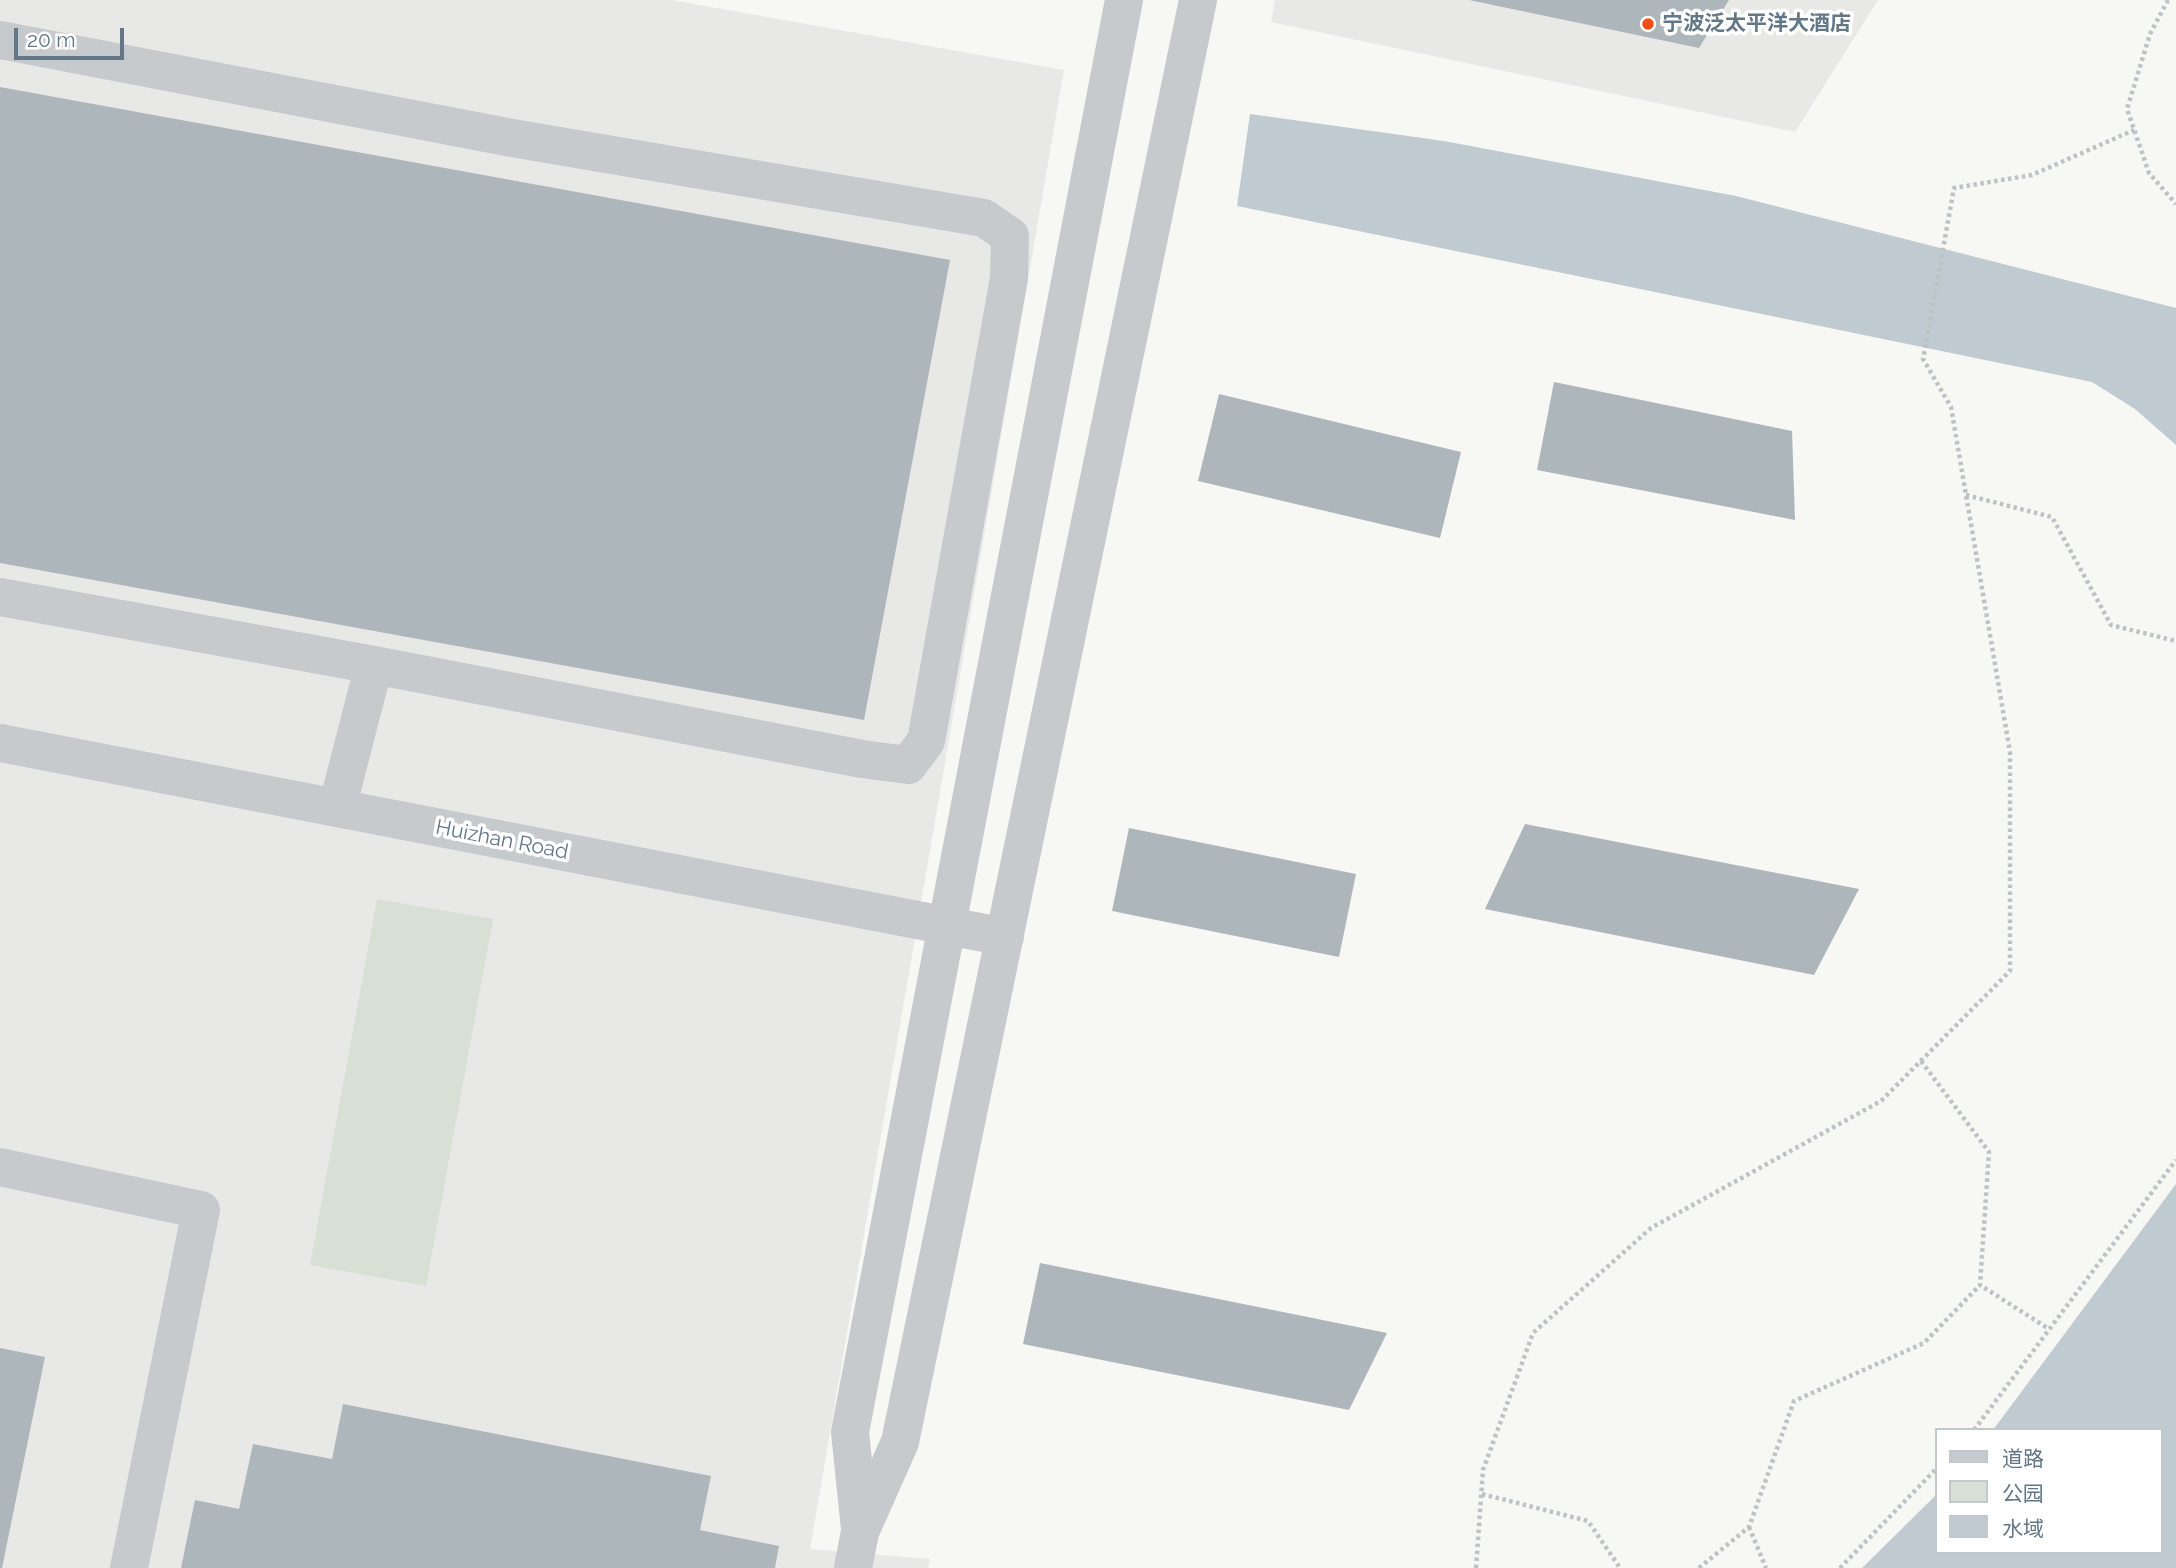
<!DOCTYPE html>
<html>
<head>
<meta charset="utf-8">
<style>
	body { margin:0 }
	#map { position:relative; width:2176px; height:1568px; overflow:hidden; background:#f7f7f3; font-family:Raleway,"Noto Sans SC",sans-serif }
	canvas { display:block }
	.legend { position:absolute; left:1935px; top:1428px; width:228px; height:126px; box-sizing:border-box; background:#fff; border:2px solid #c1c9cf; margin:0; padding:9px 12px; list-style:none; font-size:21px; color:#637787 }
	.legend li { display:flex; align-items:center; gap:14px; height:35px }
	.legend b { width:35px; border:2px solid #c1c9cf }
	.scale { position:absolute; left:14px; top:28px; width:110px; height:32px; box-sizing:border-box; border:4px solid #637787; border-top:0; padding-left:9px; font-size:21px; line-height:24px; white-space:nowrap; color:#637787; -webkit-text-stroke:5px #fff; paint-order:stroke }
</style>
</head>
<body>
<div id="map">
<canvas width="2176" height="1568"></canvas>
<ul class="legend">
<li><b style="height:9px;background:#c6cacd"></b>道路</li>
<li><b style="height:19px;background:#d8dfd4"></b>公园</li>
<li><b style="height:19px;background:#bfcbd0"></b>水域</li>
</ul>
<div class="scale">20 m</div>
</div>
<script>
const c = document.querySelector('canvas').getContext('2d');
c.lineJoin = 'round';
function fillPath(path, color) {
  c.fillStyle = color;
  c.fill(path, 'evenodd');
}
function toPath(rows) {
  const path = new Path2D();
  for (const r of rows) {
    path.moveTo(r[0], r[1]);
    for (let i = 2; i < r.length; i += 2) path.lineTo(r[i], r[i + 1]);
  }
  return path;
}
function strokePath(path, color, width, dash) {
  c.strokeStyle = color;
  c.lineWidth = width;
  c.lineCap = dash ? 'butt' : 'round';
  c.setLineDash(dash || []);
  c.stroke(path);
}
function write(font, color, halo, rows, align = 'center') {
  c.font = font + ' Raleway,"Noto Sans SC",sans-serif';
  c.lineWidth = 7;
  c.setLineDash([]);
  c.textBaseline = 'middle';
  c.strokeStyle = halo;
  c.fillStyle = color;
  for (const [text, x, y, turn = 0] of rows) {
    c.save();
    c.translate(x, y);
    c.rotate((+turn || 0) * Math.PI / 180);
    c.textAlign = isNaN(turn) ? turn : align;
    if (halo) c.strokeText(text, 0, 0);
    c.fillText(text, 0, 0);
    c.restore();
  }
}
fillPath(toPath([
	[0,0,672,0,1064,70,810,1549,930,1559,928,1568,0,1568],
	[1275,0,1878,0,1795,132,1271,22]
]), '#e8e9e7');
fillPath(toPath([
	[377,899,493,919,426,1286,310,1265]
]), '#d8dfd4');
fillPath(toPath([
	[1250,114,1444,141,1736,196,2176,308,2176,445,2135,409,2092,382,1237,206],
	[2176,1184,2176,1568,1862,1568,1936,1495,1936,1552,2160,1552,2160,1430,1993,1430]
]), '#bfcbd0');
fillPath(toPath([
	[1469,0,1729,0,1699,48],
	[0,87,950,260,864,720,0,563],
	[1554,382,1792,431,1795,520,1537,470],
	[1219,394,1461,452,1440,538,1198,481],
	[1525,824,1859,889,1814,975,1485,909],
	[1129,828,1356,874,1339,957,1112,911],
	[1040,1263,1387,1333,1349,1410,1023,1344],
	[0,1348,45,1357,2,1568,0,1568],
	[343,1404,711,1476,700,1530,779,1546,775,1568,181,1568,195,1500,239,1509,253,1444,332,1459]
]), '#adb6bb');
strokePath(toPath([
	[2168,0,2150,34,2127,109,2149,173,2176,204],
	[1966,495,2052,517,2111,625,2176,641],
	[1921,1061,1989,1152,1980,1285,2049,1329],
	[1974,1430,2176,1160],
	[1482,1494,1588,1521,1620,1568],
	[1749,1527,1766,1568],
	[1476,1568,1483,1470,1533,1333,1651,1228,1881,1101,2010,971,2010,752,1951,407,1923,359,1954,188,2032,175,2134,130],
	[1699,1568,1749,1527,1794,1401,1924,1343,1980,1285],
	[1840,1568,1936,1469]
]), '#bfc2c4', 4.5, [3.5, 3.5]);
strokePath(toPath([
	[0,40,512,138,984,218,1010,236,1009,278,926,741,908,765,862,759,374,665,337,808],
	[0,597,374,665],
	[0,743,1005,937],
	[0,1167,201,1210,129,1568],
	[860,1529,850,1432,1124,0],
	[853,1568,860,1532,900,1442,1198,0]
]), '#c6cacd', 38);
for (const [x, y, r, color] of [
	[1648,24,7,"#f34d17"]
]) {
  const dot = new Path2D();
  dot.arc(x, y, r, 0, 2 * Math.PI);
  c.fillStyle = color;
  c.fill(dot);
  strokePath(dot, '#fff', 2.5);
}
write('bold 21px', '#637787', '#fff', [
	["宁波泛太平洋大酒店",1662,24]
], 'left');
write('21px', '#637787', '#fff', [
	["Huizhan Road",502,840,11]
]);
</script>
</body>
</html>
